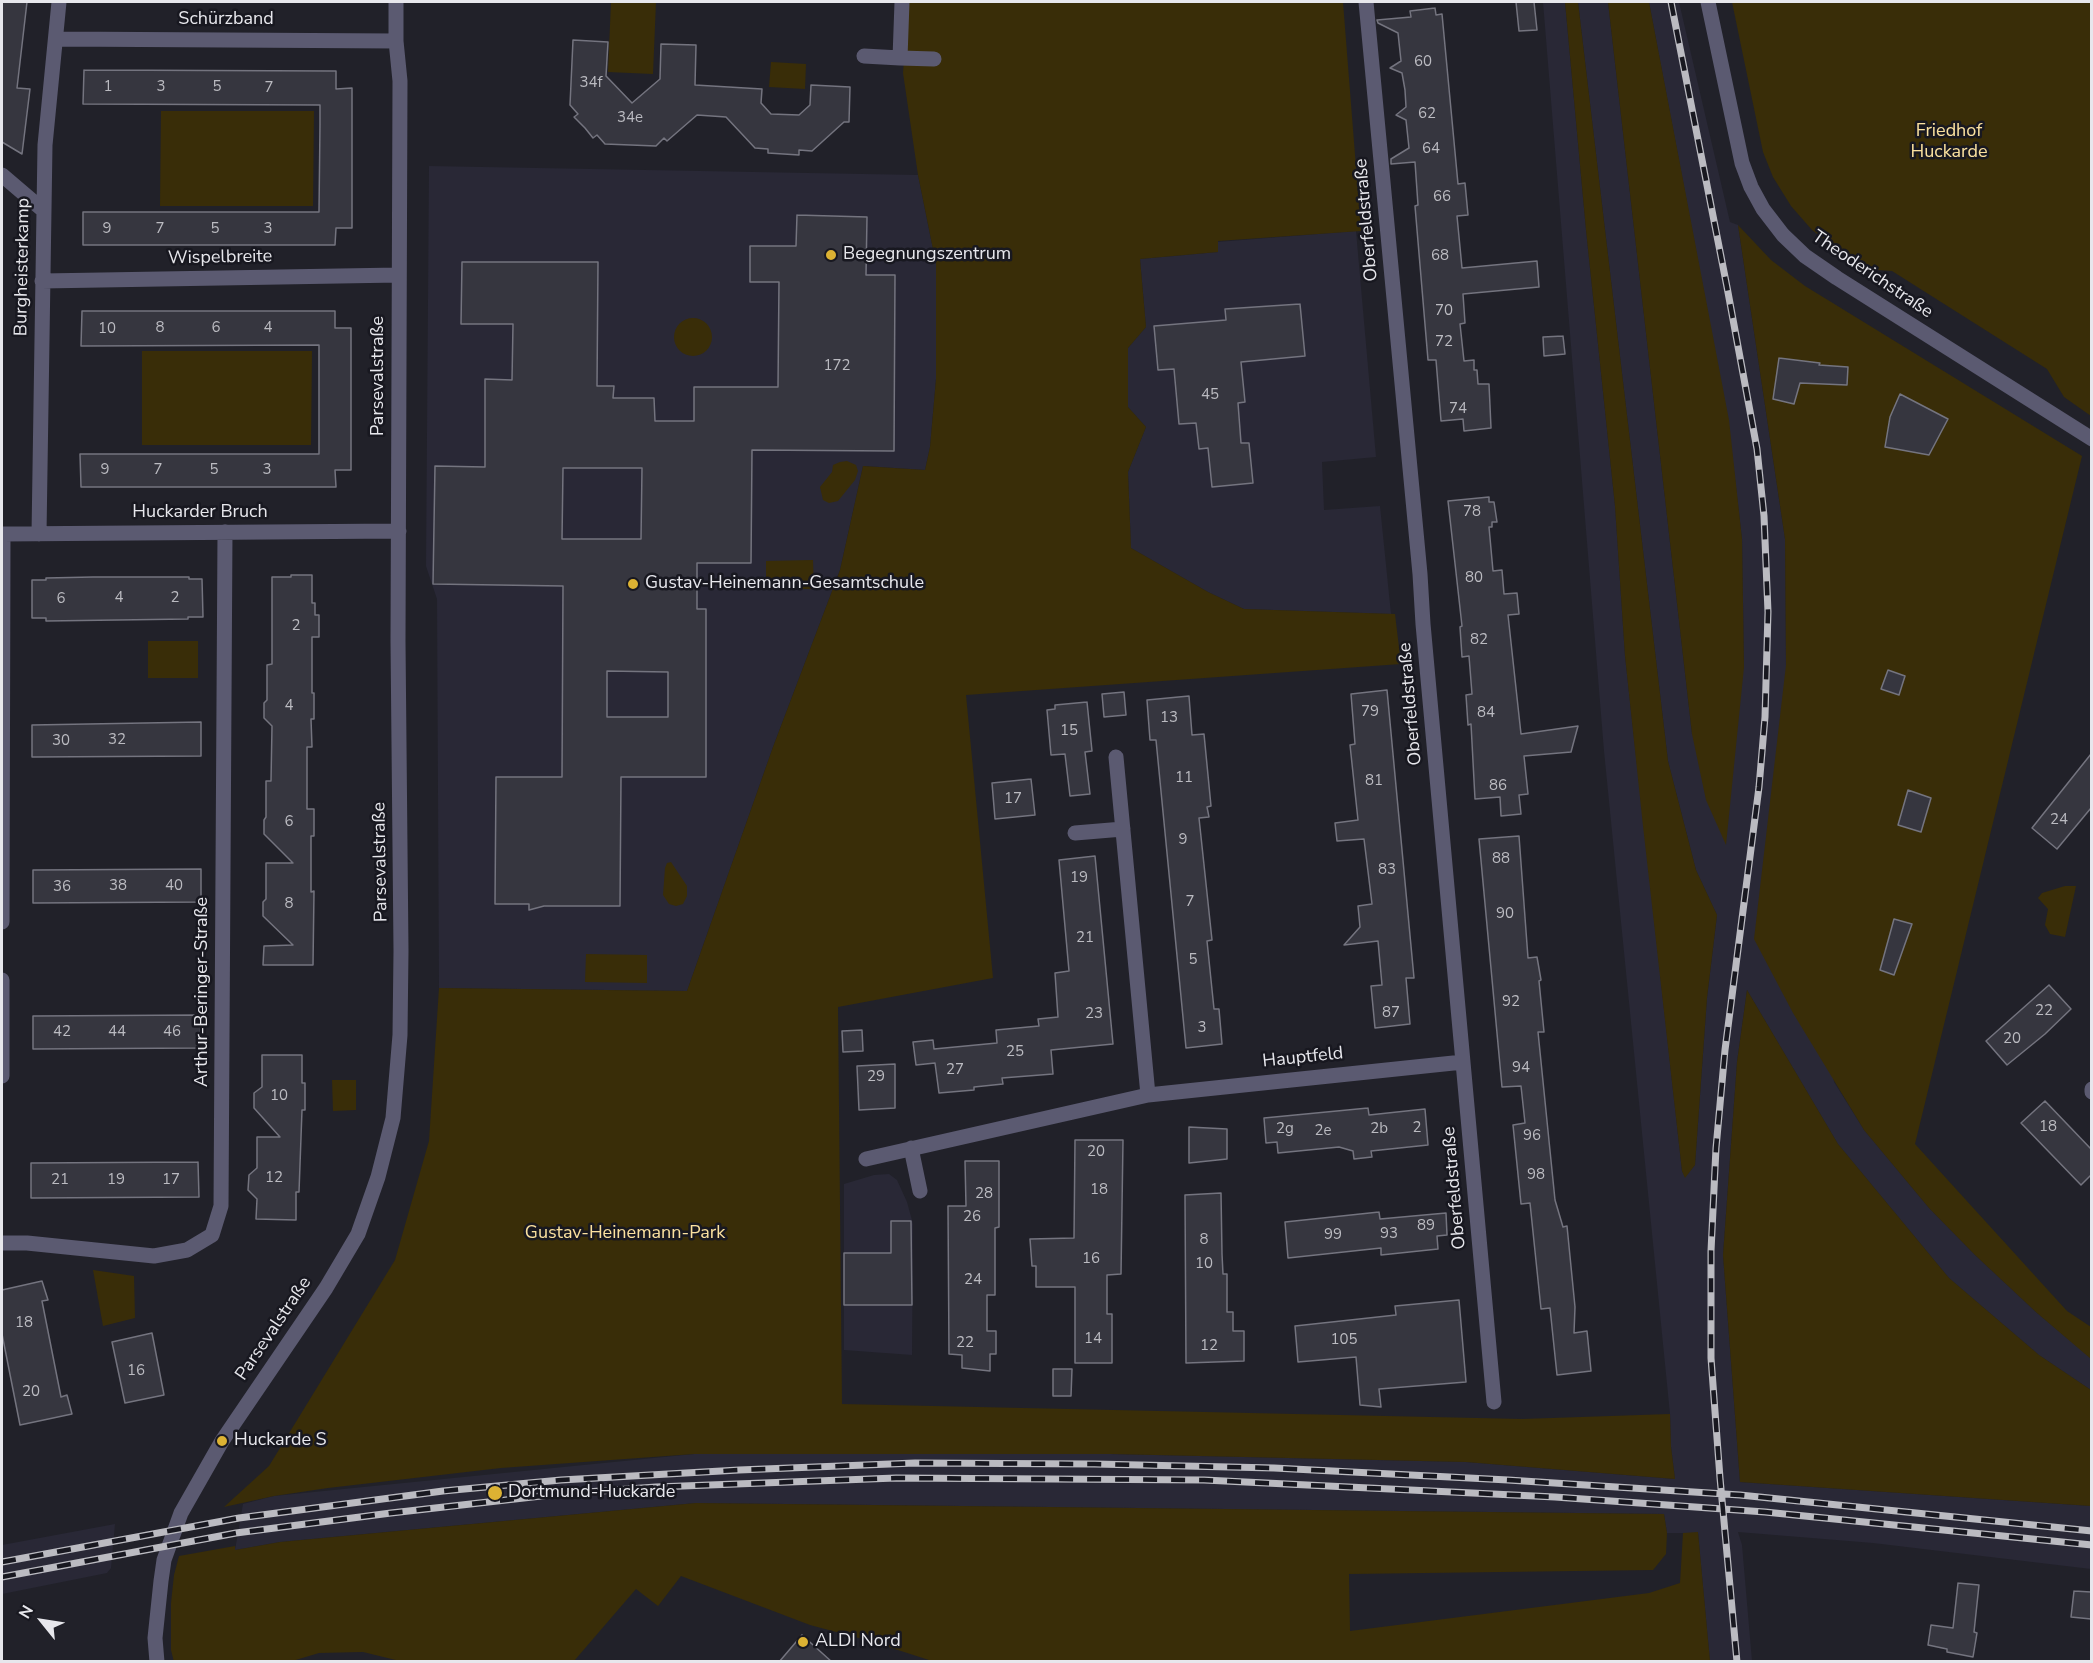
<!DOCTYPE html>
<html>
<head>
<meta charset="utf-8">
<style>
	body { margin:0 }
	#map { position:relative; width:2093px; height:1663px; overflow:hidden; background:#212129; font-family:"Nunito Sans",sans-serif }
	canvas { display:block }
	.frame { position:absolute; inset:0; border:3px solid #e7e7ec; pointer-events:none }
	.north { position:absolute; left:12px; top:1591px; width:60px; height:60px; -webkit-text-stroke:4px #181820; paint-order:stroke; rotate:300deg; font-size:16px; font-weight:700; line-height:24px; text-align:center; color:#e7e7ec }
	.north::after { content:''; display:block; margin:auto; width:21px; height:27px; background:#e7e7ec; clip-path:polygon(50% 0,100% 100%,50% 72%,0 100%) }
</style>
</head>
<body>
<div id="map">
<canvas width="2093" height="1663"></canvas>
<div class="frame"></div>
<div class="north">N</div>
</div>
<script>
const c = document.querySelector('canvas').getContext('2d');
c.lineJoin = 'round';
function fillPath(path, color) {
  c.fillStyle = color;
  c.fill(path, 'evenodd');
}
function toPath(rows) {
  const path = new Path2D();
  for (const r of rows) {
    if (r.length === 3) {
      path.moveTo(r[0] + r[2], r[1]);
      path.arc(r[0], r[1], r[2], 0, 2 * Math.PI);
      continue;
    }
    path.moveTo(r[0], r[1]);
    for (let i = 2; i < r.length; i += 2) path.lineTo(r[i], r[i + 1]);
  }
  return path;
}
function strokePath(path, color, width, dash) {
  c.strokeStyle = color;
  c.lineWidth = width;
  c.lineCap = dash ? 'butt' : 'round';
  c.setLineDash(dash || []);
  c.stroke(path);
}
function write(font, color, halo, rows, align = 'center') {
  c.font = font + ' "Nunito Sans",sans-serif';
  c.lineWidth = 5;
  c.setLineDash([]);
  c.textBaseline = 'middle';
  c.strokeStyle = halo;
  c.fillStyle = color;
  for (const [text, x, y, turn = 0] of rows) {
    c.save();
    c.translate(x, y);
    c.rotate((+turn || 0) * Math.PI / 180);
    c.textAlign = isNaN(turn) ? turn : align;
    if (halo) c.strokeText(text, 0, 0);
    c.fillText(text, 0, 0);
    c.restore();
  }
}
fillPath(toPath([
	[1543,2,1565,2,1586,230,1615,506,1625,656,1682,1171,1685,1177,1695,1165,1707,998,1717,915,1696,870,1668,761,1578,2,1608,2,1692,734,1744,667,1742,539,1728,420,1649,2,1679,2,1730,222,1738,225,1785,539,1786,665,1834,1082,1864,1130,1929,1208,1975,1255,2037,1313,2092,1359,2091,1390,2039,1355,1949,1278,1838,1144,1747,990,1737,1062,1723,1255,1740,1482,2091,1506,2091,1569,1873,1543,1738,1532,1742,1545,1752,1661,1710,1662,1698,1533,1667,1533,1664,1514,696,1503,280,1542,235,1550,243,1504,274,1496,694,1454,1111,1454,1466,1462,1675,1479,1671,1447,1670,1414,1604,751],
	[429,166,918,175,936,264,936,379,930,447,925,470,863,466,840,570,773,747,687,991,439,988,437,599,426,566],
	[1356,231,1376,457,1322,462,1324,510,1380,506,1391,614,1244,609,1208,592,1131,548,1128,472,1146,427,1128,407,1128,348,1146,327,1140,259,1218,252,1217,242],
	[889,1174,897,1180,907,1202,913,1224,912,1355,844,1350,844,1184,874,1175],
	[115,1524,111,1568,107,1573,2,1594,2,1545]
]), '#292836');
fillPath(toPath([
	[611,2,656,2,653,74,608,72],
	[908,2,1343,2,1361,231,1218,241,1218,252,1140,259,1146,327,1128,348,1128,407,1146,427,1128,472,1131,548,1208,592,1244,609,1395,614,1401,664,966,695,993,978,838,1007,842,1404,1522,1419,1670,1414,1671,1447,1675,1479,1466,1462,1111,1454,694,1454,501,1468,328,1488,274,1496,224,1507,269,1466,395,1260,429,1141,439,988,687,991,773,747,840,570,863,466,925,470,930,447,936,379,936,264,918,175,903,73],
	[1565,2,1578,2,1668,761,1696,870,1717,915,1707,998,1695,1165,1685,1178,1682,1171,1643,826,1625,656,1615,506,1586,230],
	[1608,2,1649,2,1729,420,1742,539,1744,667,1726,845,1706,800,1692,734],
	[1732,2,2091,2,2091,416,2064,397,2047,369,1892,271,1878,270,1863,265,1837,249,1812,230,1791,206,1773,177,1763,152],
	[771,62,806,64,805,89,769,87],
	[161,111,314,111,313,206,160,206],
	[1738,225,1771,260,1805,286,2082,456,1915,1144,2067,1311,2091,1327,2091,1359,2037,1313,1975,1255,1929,1208,1864,1130,1793,1013,1754,939,1786,665,1785,539],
	[693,337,19],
	[142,351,312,351,311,445,142,445],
	[847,461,856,465,858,471,855,480,838,501,829,503,823,500,820,487,832,472,833,465,840,462],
	[813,560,814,589,766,589,766,561],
	[148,641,198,641,198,678,148,678],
	[671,862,687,886,687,896,683,904,676,906,669,904,663,895,665,868,667,863],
	[2065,886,2076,886,2065,937,2050,934,2045,925,2048,909,2038,898,2042,893],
	[586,954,647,955,647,983,585,982],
	[1747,990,1838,1144,1949,1278,2039,1355,2091,1390,2091,1506,1740,1482,1723,1255,1737,1062],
	[332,1080,356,1080,356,1110,333,1111],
	[93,1270,134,1276,135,1318,103,1326],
	[696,1503,1664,1514,1667,1533,1666,1554,1653,1570,1349,1574,1350,1631,1649,1593,1680,1583,1683,1533,1698,1532,1710,1661,932,1661,870,1641,810,1625,681,1576,658,1606,636,1589,574,1661,404,1662,363,1652,319,1653,289,1662,174,1662,171,1650,171,1603,174,1575,179,1556,235,1546,235,1550,280,1542]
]), '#392d08');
const building = toPath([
	[2,2,27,2,17,88,30,89,22,154,2,142,2,2],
	[1516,2,1534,2,1537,30,1519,31,1516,2],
	[1435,8,1436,15,1442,14,1458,184,1465,183,1468,215,1457,216,1462,268,1537,261,1539,287,1463,294,1465,323,1460,324,1464,361,1474,360,1474,370,1477,370,1478,384,1489,384,1491,428,1464,431,1463,419,1441,421,1436,360,1428,360,1415,206,1418,205,1415,162,1391,164,1391,159,1409,148,1406,120,1396,115,1406,107,1405,90,1402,73,1390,68,1401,61,1398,33,1378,23,1377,20,1411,17,1410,11,1435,8],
	[573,40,608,42,606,76,632,103,660,79,661,44,696,45,695,85,762,89,761,103,771,114,799,115,810,105,811,85,850,87,849,122,844,122,812,151,799,150,799,155,768,153,768,149,755,148,726,117,697,115,667,141,664,138,656,146,605,144,597,135,593,138,585,128,574,117,578,114,570,105,573,40],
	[84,70,336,71,336,89,352,88,352,228,336,228,335,245,83,245,83,212,319,212,320,124,320,105,83,104,84,70],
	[797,215,867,217,866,275,895,275,894,451,752,450,751,563,697,563,697,609,706,609,706,777,621,777,620,906,544,906,529,910,529,904,495,904,496,777,562,777,563,586,433,584,435,466,485,467,485,379,512,380,513,324,461,324,462,262,598,262,597,386,614,386,613,398,654,398,655,421,694,421,694,387,778,387,779,282,750,282,750,246,796,246,797,215],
	[563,468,642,468,641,539,562,539,563,468],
	[607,671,668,672,668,717,607,717,607,671],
	[1300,304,1305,356,1241,362,1245,402,1238,403,1241,443,1249,443,1253,483,1212,487,1208,448,1199,449,1196,423,1179,424,1174,369,1158,370,1154,326,1226,320,1225,309,1300,304],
	[82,311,335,311,335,328,351,328,351,470,335,470,336,487,81,487,80,454,319,454,319,345,81,346,82,311],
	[1563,336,1565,354,1544,356,1543,337,1563,336],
	[1779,358,1820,363,1819,365,1848,367,1847,385,1800,383,1794,404,1773,399,1779,358],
	[1900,394,1948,419,1929,455,1885,447,1890,417,1900,394],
	[1489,497,1489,502,1494,502,1497,522,1492,522,1492,527,1489,527,1493,571,1502,570,1504,594,1517,593,1519,614,1508,615,1521,734,1578,726,1571,752,1524,756,1528,794,1519,795,1521,814,1501,816,1500,797,1475,799,1471,724,1468,725,1466,695,1472,694,1469,656,1462,657,1460,627,1462,626,1448,501,1489,497],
	[291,575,312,575,312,603,315,603,315,615,319,615,319,637,312,637,312,693,314,693,314,719,311,719,312,747,307,747,307,809,314,809,314,836,311,836,311,892,314,891,313,965,263,965,264,946,293,945,263,916,263,902,266,899,266,863,293,863,264,834,264,820,266,817,266,781,271,781,272,726,264,718,264,703,267,700,267,665,272,664,272,577,291,577,291,575],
	[93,577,189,577,189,579,202,579,203,617,188,617,188,619,46,621,46,618,32,618,32,580,46,580,46,578,93,577],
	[1888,670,1905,676,1899,695,1881,689,1888,670],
	[1387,690,1414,978,1406,978,1410,1024,1375,1028,1371,986,1382,985,1378,941,1344,945,1360,927,1358,906,1372,904,1364,839,1337,841,1335,823,1358,820,1350,745,1355,744,1351,694,1387,690],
	[1124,692,1126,715,1104,717,1102,694,1124,692],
	[1189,696,1192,735,1204,734,1211,806,1207,807,1209,817,1199,818,1212,940,1207,941,1214,1009,1219,1009,1222,1044,1186,1048,1156,740,1150,740,1147,700,1189,696],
	[1087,702,1092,751,1085,752,1090,794,1070,796,1065,754,1051,755,1047,710,1055,709,1055,705,1087,702],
	[201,722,201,756,32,757,32,725,201,722],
	[2091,754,2091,808,2057,849,2032,828,2091,754],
	[1031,779,1035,815,995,819,992,783,1031,779],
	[1908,790,1931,798,1921,832,1898,825,1908,790],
	[1519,836,1528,958,1537,957,1541,980,1539,981,1544,1032,1538,1032,1555,1200,1563,1227,1567,1226,1575,1307,1574,1333,1587,1331,1591,1371,1557,1375,1550,1308,1541,1309,1530,1203,1521,1204,1513,1125,1525,1123,1521,1086,1502,1087,1479,839,1519,836],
	[1095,856,1113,1044,1051,1050,1053,1074,1002,1078,1003,1084,974,1087,974,1090,939,1093,935,1063,916,1065,913,1042,933,1040,934,1049,997,1043,996,1030,1039,1026,1038,1019,1058,1017,1055,973,1069,971,1059,860,1095,856],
	[201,869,201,902,33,903,33,870,201,869],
	[1894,919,1912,924,1894,975,1880,970,1894,919],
	[2049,985,2071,1009,2045,1034,2007,1065,1986,1041,2049,985],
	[200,1015,200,1048,33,1049,33,1016,200,1015],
	[862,1030,863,1051,843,1052,842,1031,862,1030],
	[262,1055,302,1055,302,1083,305,1083,305,1110,302,1110,299,1192,296,1192,296,1220,256,1219,257,1199,248,1190,249,1175,257,1168,257,1137,280,1137,254,1108,254,1093,262,1087,262,1055],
	[895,1064,895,1108,859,1110,857,1066,895,1064],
	[2045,1101,2091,1149,2091,1175,2081,1185,2021,1123,2045,1101],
	[1368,1108,1369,1115,1425,1109,1428,1145,1371,1151,1372,1157,1354,1159,1353,1151,1339,1147,1278,1153,1277,1142,1266,1143,1264,1118,1368,1108],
	[1189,1127,1227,1129,1227,1159,1189,1163,1189,1127],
	[1075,1140,1123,1140,1121,1274,1107,1275,1107,1314,1112,1314,1112,1363,1075,1363,1075,1287,1036,1287,1036,1266,1032,1266,1030,1239,1074,1238,1075,1140],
	[965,1161,999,1161,999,1227,995,1228,995,1295,987,1295,987,1331,996,1331,996,1354,990,1354,990,1371,962,1368,962,1355,949,1354,948,1206,966,1206,965,1161],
	[198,1162,199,1197,31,1198,31,1163,198,1162],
	[1221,1193,1222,1254,1223,1274,1227,1274,1227,1312,1233,1312,1233,1331,1244,1331,1244,1361,1186,1363,1185,1195,1221,1193],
	[1379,1212,1380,1219,1446,1213,1447,1235,1437,1236,1438,1249,1381,1255,1381,1248,1288,1258,1285,1222,1379,1212],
	[891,1221,911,1221,912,1305,844,1305,844,1253,891,1253,891,1221],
	[42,1281,48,1300,42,1301,61,1397,67,1395,72,1414,20,1425,2,1334,2,1290,42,1281],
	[1459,1300,1466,1382,1379,1389,1381,1407,1360,1405,1356,1357,1298,1362,1295,1326,1396,1315,1395,1306,1459,1300],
	[152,1333,164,1395,125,1403,112,1342,152,1333],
	[1053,1369,1072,1369,1071,1396,1053,1396,1053,1369],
	[1958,1583,1979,1585,1974,1632,1977,1633,1973,1657,1947,1652,1947,1649,1928,1645,1931,1625,1953,1628,1958,1583],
	[2074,1591,2091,1592,2091,1619,2071,1617,2074,1591],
	[802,1635,832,1662,779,1662,802,1635]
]);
fillPath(building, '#36363f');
strokePath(building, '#74747f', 1.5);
strokePath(toPath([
	[1366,2,1420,574,1423,624,1494,1402],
	[1708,2,1742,163,1751,187,1763,209,1783,235,1805,256,1837,278,2092,439],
	[56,39,396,41],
	[864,56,900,58,902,2],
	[900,58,934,59],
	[2,175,43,210],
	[42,281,399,275],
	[2,534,399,531],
	[39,534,45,145,59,2],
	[1116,757,1148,1095],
	[1075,833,1123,829],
	[2,922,3,534],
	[2,980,2,1076],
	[2092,1089,2092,1092],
	[911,1148,920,1191],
	[866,1159,1148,1095,1463,1062],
	[2,1243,27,1243,154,1256,187,1250,212,1235,221,1206,225,532],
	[157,1662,155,1638,161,1581,164,1560,181,1513,222,1441,326,1288,358,1234,378,1177,393,1118,400,1035,401,951,398,641,400,81,396,41,396,2]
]), '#5b5a71', 15);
const rail = toPath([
	[1671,2,1727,287,1757,449,1764,516,1768,612,1765,717,1759,787,1725,1050,1716,1148,1711,1251,1711,1358,1720,1478,1737,1662],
	[2,1562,239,1518,443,1491,561,1480,739,1470,915,1463,1095,1464,1274,1468,1508,1480,1740,1495,2092,1531],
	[2,1577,236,1533,391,1513,559,1494,656,1487,896,1478,1204,1480,1555,1497,1765,1512,2092,1545]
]);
strokePath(rail, '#bbbbc1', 7);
strokePath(rail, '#181820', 4.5, [14]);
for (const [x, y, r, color] of [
	[831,255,6,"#dcb233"],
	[633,584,6,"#dcb233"],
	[222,1441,6,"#dcb233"],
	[495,1493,8,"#dcb233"],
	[803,1642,6,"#dcb233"]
]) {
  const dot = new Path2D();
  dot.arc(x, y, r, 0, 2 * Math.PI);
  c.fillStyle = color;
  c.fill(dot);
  strokePath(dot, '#181820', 2);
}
write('15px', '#bbbbc1', null, [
	["60",1423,62],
	["34f",591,83],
	["1",108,87],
	["3",161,87],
	["5",217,87],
	["7",269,88],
	["62",1427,114],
	["34e",630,118],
	["64",1431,149],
	["66",1442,197],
	["9",107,229],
	["7",160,229],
	["5",215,229],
	["3",268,229],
	["68",1440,256],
	["70",1444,311],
	["8",160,328],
	["6",216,328],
	["4",268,328],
	["10",107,329],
	["72",1444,342],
	["172",837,366],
	["45",1210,395],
	["74",1458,409],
	["9",105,470],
	["7",158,470],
	["5",214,470],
	["3",267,470],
	["78",1472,512],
	["80",1474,578],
	["4",119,598],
	["2",175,598],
	["6",61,599],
	["2",296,626],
	["82",1479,640],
	["4",289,706],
	["79",1370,712],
	["84",1486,713],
	["13",1169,718],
	["15",1069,731],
	["32",117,740],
	["30",61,741],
	["11",1184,778],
	["81",1374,781],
	["86",1498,786],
	["17",1013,799],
	["24",2059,820],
	["6",289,822],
	["9",1183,840],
	["88",1501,859],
	["83",1387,870],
	["19",1079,878],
	["38",118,886],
	["40",174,886],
	["36",62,887],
	["7",1190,902],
	["8",289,904],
	["90",1505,914],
	["21",1085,938],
	["5",1193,960],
	["92",1511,1002],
	["22",2044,1011],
	["87",1391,1013],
	["23",1094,1014],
	["3",1202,1028],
	["42",62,1032],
	["44",117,1032],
	["46",172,1032],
	["20",2012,1039],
	["25",1015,1052],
	["94",1521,1068],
	["27",955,1070],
	["29",876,1077],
	["10",279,1096],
	["18",2048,1127],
	["2",1417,1128],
	["2g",1285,1129],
	["2b",1379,1129],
	["2e",1323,1131],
	["96",1532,1136],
	["20",1096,1152],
	["98",1536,1175],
	["12",274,1178],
	["21",60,1180],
	["19",116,1180],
	["17",171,1180],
	["18",1099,1190],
	["28",984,1194],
	["26",972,1217],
	["89",1426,1226],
	["93",1389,1234],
	["99",1333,1235],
	["8",1204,1240],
	["16",1091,1259],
	["10",1204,1264],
	["24",973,1280],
	["18",24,1323],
	["14",1093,1339],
	["105",1344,1340],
	["22",965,1343],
	["12",1209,1346],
	["16",136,1371],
	["20",31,1392]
]);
write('18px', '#e7e7ec', '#181820', [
	["Schürzband",226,20],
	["Oberfeldstraße",1367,220,-95],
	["Wispelbreite",220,258,-1],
	["Burgheisterkamp",23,267,-89],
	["Theoderichstraße",1872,275,34],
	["Parsevalstraße",379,376,-90],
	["Huckarder Bruch",200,513],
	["Oberfeldstraße",1411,704,-95],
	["Parsevalstraße",381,862,-91],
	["Arthur-Beringer-Straße",203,992,-90],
	["Hauptfeld",1303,1058,-6],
	["Oberfeldstraße",1455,1188,-95],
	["Parsevalstraße",274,1329,-56]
]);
write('18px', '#fbe19f', '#181820', [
	["Friedhof",1949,132],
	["Huckarde",1949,153],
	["Gustav-Heinemann-Park",625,1234]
]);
write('18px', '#e7e7ec', '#181820', [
	["Begegnungszentrum",843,255],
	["Gustav-Heinemann-Gesamtschule",645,584],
	["Huckarde S",234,1441],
	["Dortmund-Huckarde",508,1493],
	["ALDI Nord",815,1642]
], 'left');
</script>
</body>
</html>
